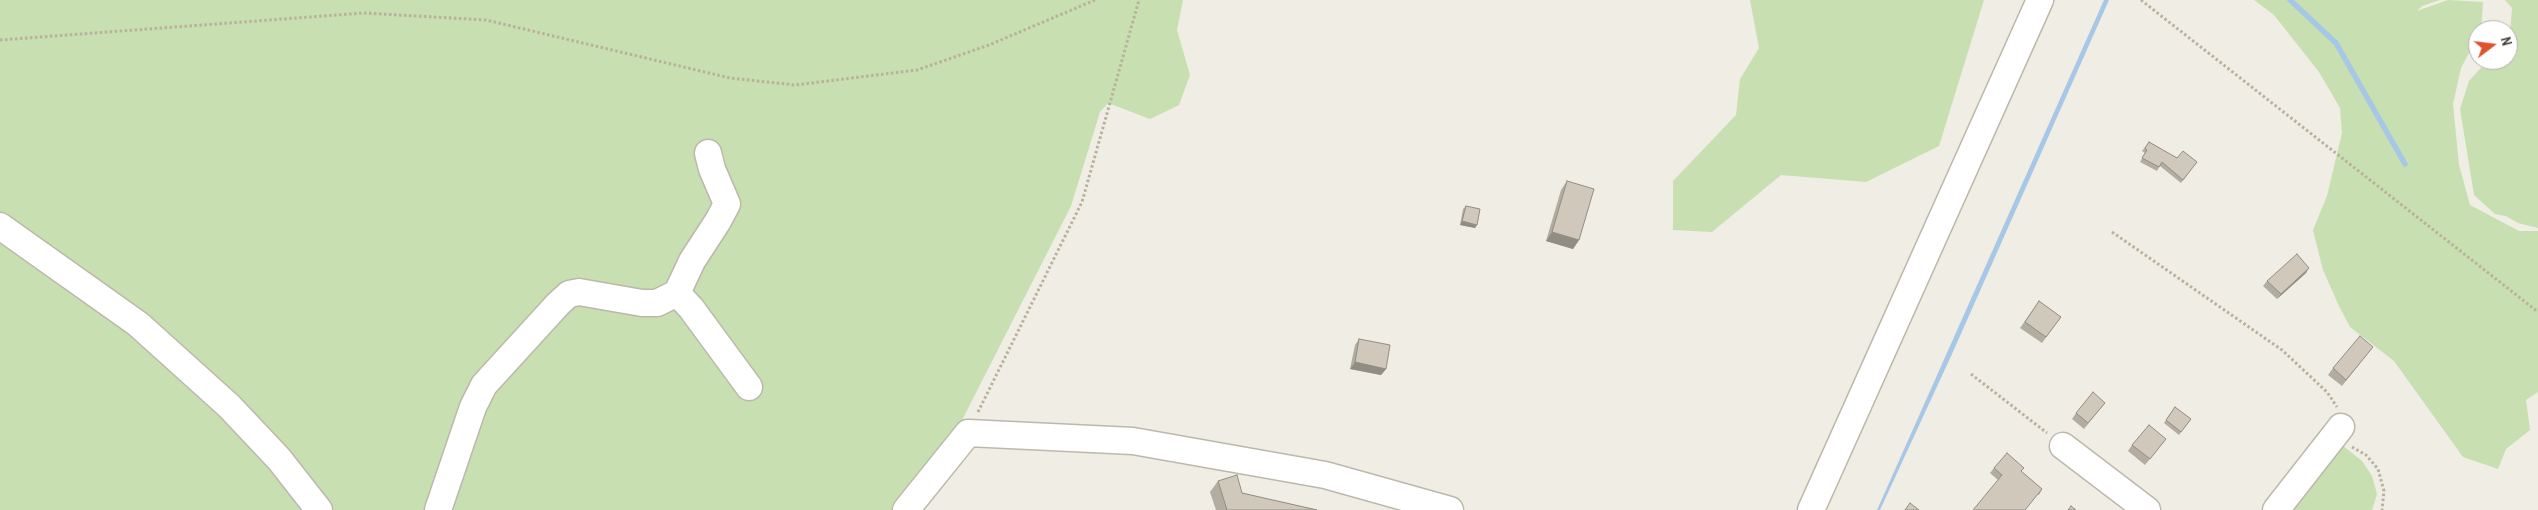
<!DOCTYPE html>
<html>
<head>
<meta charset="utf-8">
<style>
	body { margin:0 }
	#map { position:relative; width:2538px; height:510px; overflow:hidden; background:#efede4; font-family:"Archivo Narrow",sans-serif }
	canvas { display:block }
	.north { position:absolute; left:2468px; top:20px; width:50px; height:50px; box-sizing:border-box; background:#fff; border:1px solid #b3b1ae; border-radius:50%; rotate:75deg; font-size:14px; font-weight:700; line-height:20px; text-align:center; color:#413d35 }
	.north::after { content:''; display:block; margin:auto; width:18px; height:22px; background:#de542c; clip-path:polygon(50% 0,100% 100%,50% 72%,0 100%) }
</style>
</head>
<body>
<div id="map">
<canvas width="2538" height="510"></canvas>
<div class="north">N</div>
</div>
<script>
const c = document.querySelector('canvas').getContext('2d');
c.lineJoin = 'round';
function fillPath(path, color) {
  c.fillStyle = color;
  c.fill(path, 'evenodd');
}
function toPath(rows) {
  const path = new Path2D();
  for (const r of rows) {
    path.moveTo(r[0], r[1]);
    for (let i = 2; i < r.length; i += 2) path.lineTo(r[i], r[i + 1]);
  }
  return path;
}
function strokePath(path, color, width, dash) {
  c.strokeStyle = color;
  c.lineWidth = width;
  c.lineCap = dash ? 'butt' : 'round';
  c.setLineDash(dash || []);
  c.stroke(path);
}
fillPath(toPath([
	[0,0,1183,0,1177,30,1190,75,1179,105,1150,119,1108,103,1100,112,1071,206,955,434,892,510,0,510],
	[1750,0,1984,0,1939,146,1866,182,1781,175,1712,232,1673,230,1673,181,1736,115,1740,79,1759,48],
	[2254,0,2440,0,2422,6,2417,11,2448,0,2483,2,2481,30,2478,30,2478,36,2461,68,2453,104,2459,165,2470,205,2519,231,2538,231,2538,392,2526,400,2530,430,2506,449,2498,469,2463,457,2394,361,2350,327,2339,306,2323,270,2313,230,2327,196,2342,133,2340,108,2319,72,2274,15],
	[2505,0,2538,0,2538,228,2518,223,2506,216,2495,214,2474,195,2460,109,2469,81,2488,60,2508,60,2512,8],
	[2342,445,2362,461,2372,476,2377,494,2372,510,2284,510]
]), '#c7dfb1');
fillPath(toPath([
	[2104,0,2109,0,1952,354,1880,510,1877,510]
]), '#a7c7e6');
strokePath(toPath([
	[2290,0,2336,43,2405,164]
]), '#a7c7e6', 5.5);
const minor = toPath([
	[0,226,138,324,229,406,279,459,319,510],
	[677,293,691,308,749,387],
	[2063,446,2147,510],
	[438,510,473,407,484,385,558,304,569,294,579,292,642,303,657,303,677,293,692,261,718,221,727,204,712,169,708,153],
	[906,510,968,433,1133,441,1325,475,1450,510],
	[1811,510,2040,0],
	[2276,510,2341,427]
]);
strokePath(minor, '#bdb8ab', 29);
strokePath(toPath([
	[2141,0,2538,312],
	[0,40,364,13,486,20,730,78,795,85,917,70,989,45,1095,0],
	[2112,232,2282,350,2327,392,2337,407],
	[1971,374,2047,433],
	[978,412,1082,202,1139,0],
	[2352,447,2366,455,2378,469,2384,491,2382,510]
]), '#b9b19b', 3, [2.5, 2.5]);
strokePath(minor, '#fff', 26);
fillPath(toPath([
	[2149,142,2177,158,2197,162,2181,183,2160,166,2157,171,2140,162,2145,153,2142,151],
	[1567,181,1579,240,1573,249,1546,241,1561,190],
	[1466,206,1477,225,1475,228,1460,225,1463,209],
	[2306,273,2277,299,2263,286,2267,281],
	[2039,301,2061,317,2042,343,2020,328],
	[1359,339,1386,369,1381,375,1350,369,1355,345],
	[2373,347,2342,386,2328,375,2333,368],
	[2105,403,2084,429,2072,419,2076,413],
	[2175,407,2191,419,2179,435,2164,423],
	[2166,439,2145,465,2128,451,2132,445],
	[1994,468,2024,468,2021,471,2042,489,2039,495,1998,480,1990,473],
	[1218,481,1242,493,1317,510,1216,510,1210,492]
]), '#b3ada1');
fillPath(toPath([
	[1462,221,1477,225,1475,228,1460,225],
	[1552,232,1579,240,1573,249,1546,241],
	[2309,268,2306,273,2277,299,2281,294],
	[1355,362,1386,369,1381,375,1350,369]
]), '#928d83');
const building = toPath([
	[2149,142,2177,158,2183,151,2197,162,2183,180,2162,162,2159,167,2142,158,2147,150,2145,148,2149,142],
	[1567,181,1594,189,1579,240,1552,232,1567,181],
	[1466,206,1480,209,1477,225,1462,221,1466,206],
	[2297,254,2309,268,2281,294,2267,281,2297,254],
	[2039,301,2061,317,2046,337,2025,322,2039,301],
	[2360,336,2373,347,2346,380,2333,368,2360,336],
	[1359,339,1390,345,1386,369,1355,362,1359,339],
	[2093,392,2105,403,2088,423,2076,413,2093,392],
	[2175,407,2191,419,2181,432,2166,420,2175,407],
	[2149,425,2166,439,2150,459,2132,445,2149,425],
	[2007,453,2024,468,2021,471,2042,489,2025,510,1973,510,2002,475,1994,468,2007,453],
	[1237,475,1242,493,1317,510,1227,510,1218,481,1237,475],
	[1910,503,1919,510,1905,510,1910,503],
	[2071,506,2076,510,2068,510,2071,506]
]);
fillPath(building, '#d0c9bb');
strokePath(building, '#928d83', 1);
</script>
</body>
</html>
